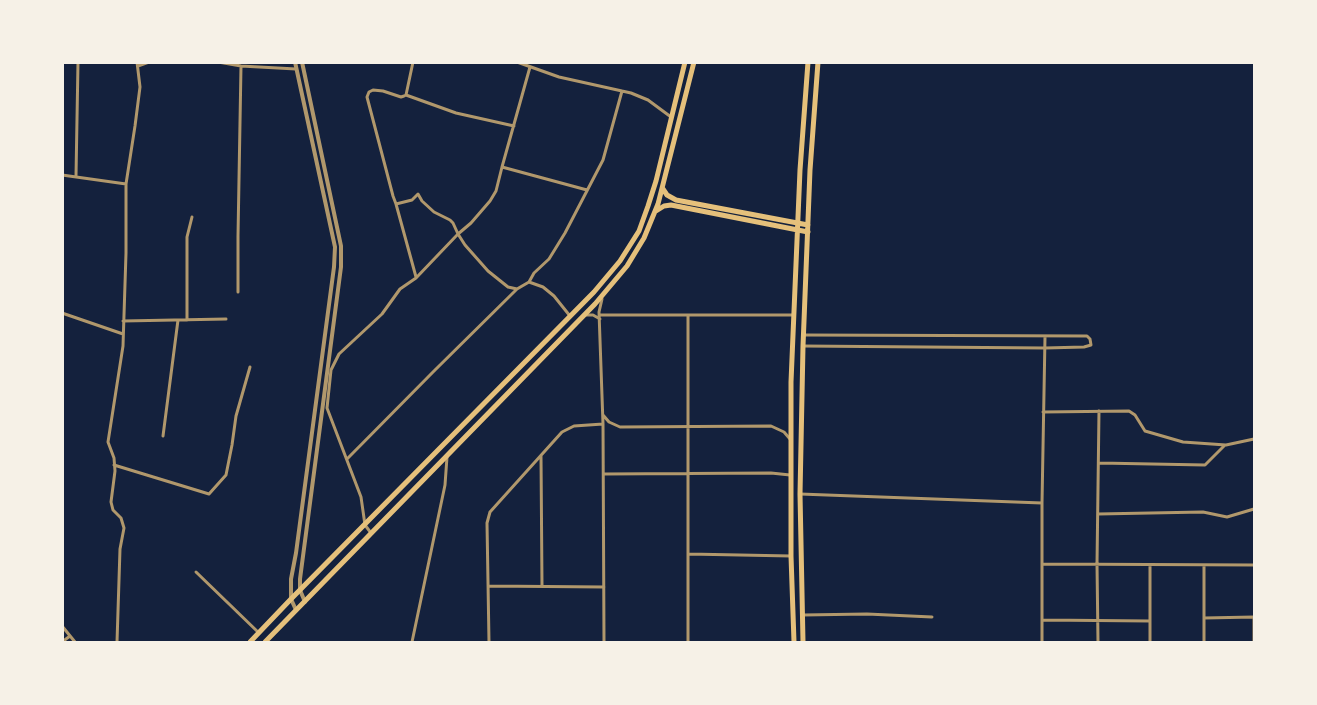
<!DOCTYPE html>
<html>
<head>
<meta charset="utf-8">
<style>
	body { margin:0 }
	#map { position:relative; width:1317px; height:705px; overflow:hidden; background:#14213d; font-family:Bitter,serif }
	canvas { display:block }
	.frame { position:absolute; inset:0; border:64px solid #f6f1e7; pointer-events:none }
</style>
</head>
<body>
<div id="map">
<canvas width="1317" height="705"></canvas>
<div class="frame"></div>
</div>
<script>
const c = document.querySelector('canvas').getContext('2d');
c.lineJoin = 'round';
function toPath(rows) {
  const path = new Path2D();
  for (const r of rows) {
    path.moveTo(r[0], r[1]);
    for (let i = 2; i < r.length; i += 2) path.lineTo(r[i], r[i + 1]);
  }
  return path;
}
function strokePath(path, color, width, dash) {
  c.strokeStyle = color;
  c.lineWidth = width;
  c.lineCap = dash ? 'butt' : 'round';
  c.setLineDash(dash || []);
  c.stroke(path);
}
strokePath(toPath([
	[218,62,241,66,296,69],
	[413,62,406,95,404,96,401,97,383,91,373,90,369,92,367,97,393,196,396,204,412,200,418,194,422,201,434,212,450,220,453,223,458,234,465,245,488,271,508,287,517,289,529,282],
	[517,62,559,77,631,93,648,100,671,117],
	[138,66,149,62],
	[406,95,456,113,514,126],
	[502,167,530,67],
	[62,175,126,184],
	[76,176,78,62],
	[396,204,416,277],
	[238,292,238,236,241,66],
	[602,299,599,312,603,424,604,642],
	[62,313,123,334],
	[585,315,593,315,600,319],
	[600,315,793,315],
	[570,316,554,296,543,287,529,282,534,273,549,259,565,233,603,160,622,91],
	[688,316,688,642],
	[187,320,187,237,192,217],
	[123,321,226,319],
	[803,346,1045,348,1084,347,1091,345,1090,339,1087,336,804,335],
	[1043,412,1129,411,1135,415,1145,431,1183,442,1226,445,1254,439],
	[603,415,609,422,620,427,771,426,784,432,790,439],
	[163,436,178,320],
	[541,456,542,586],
	[347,459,434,371,517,289],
	[1099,463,1205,465,1225,445],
	[114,465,209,494,226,475,232,445,236,416,250,367],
	[604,474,771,473,790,475],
	[800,494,1042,503],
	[1098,514,1203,512,1227,517,1254,509],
	[371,533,365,525,361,497,327,408,331,370,339,354,382,314,400,289,416,278,458,234,471,223,490,201,496,191,502,167,587,190],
	[688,554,791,556],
	[1042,564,1254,565],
	[1150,565,1150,642],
	[196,572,259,633],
	[488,586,604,587],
	[803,615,867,614,932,617],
	[1204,618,1254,617],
	[1042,620,1150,621],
	[62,626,75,642],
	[62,642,70,636],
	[117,642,120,549,124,528,121,518,113,510,111,502,115,471,114,458,108,442,123,346,126,253,126,184,135,126,140,87,137,62],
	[412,642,445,485,447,457],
	[489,642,487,523,490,512,562,432,574,426,603,424],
	[1042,642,1042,503,1045,337],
	[1098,642,1097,564,1099,411],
	[1204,642,1204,565],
	[1254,642,1254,617]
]), '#b1986c', 3);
strokePath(toPath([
	[295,62,335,247,334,267,296,553,291,579,291,599,296,610],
	[302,62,341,246,341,267,300,579,300,590,305,602]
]), '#b1986c', 4);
strokePath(toPath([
	[663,189,667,195,676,200,808,225],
	[656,211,664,206,671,205,808,232],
	[250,642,291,599,594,292,620,261,639,231,648,206,656,181,685,62],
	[265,642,595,304,627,266,644,238,658,204,694,62],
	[794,642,791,556,791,382,800,170,808,62],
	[803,642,800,494,803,346,810,170,818,62]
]), '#e5c07b', 5);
</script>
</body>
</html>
